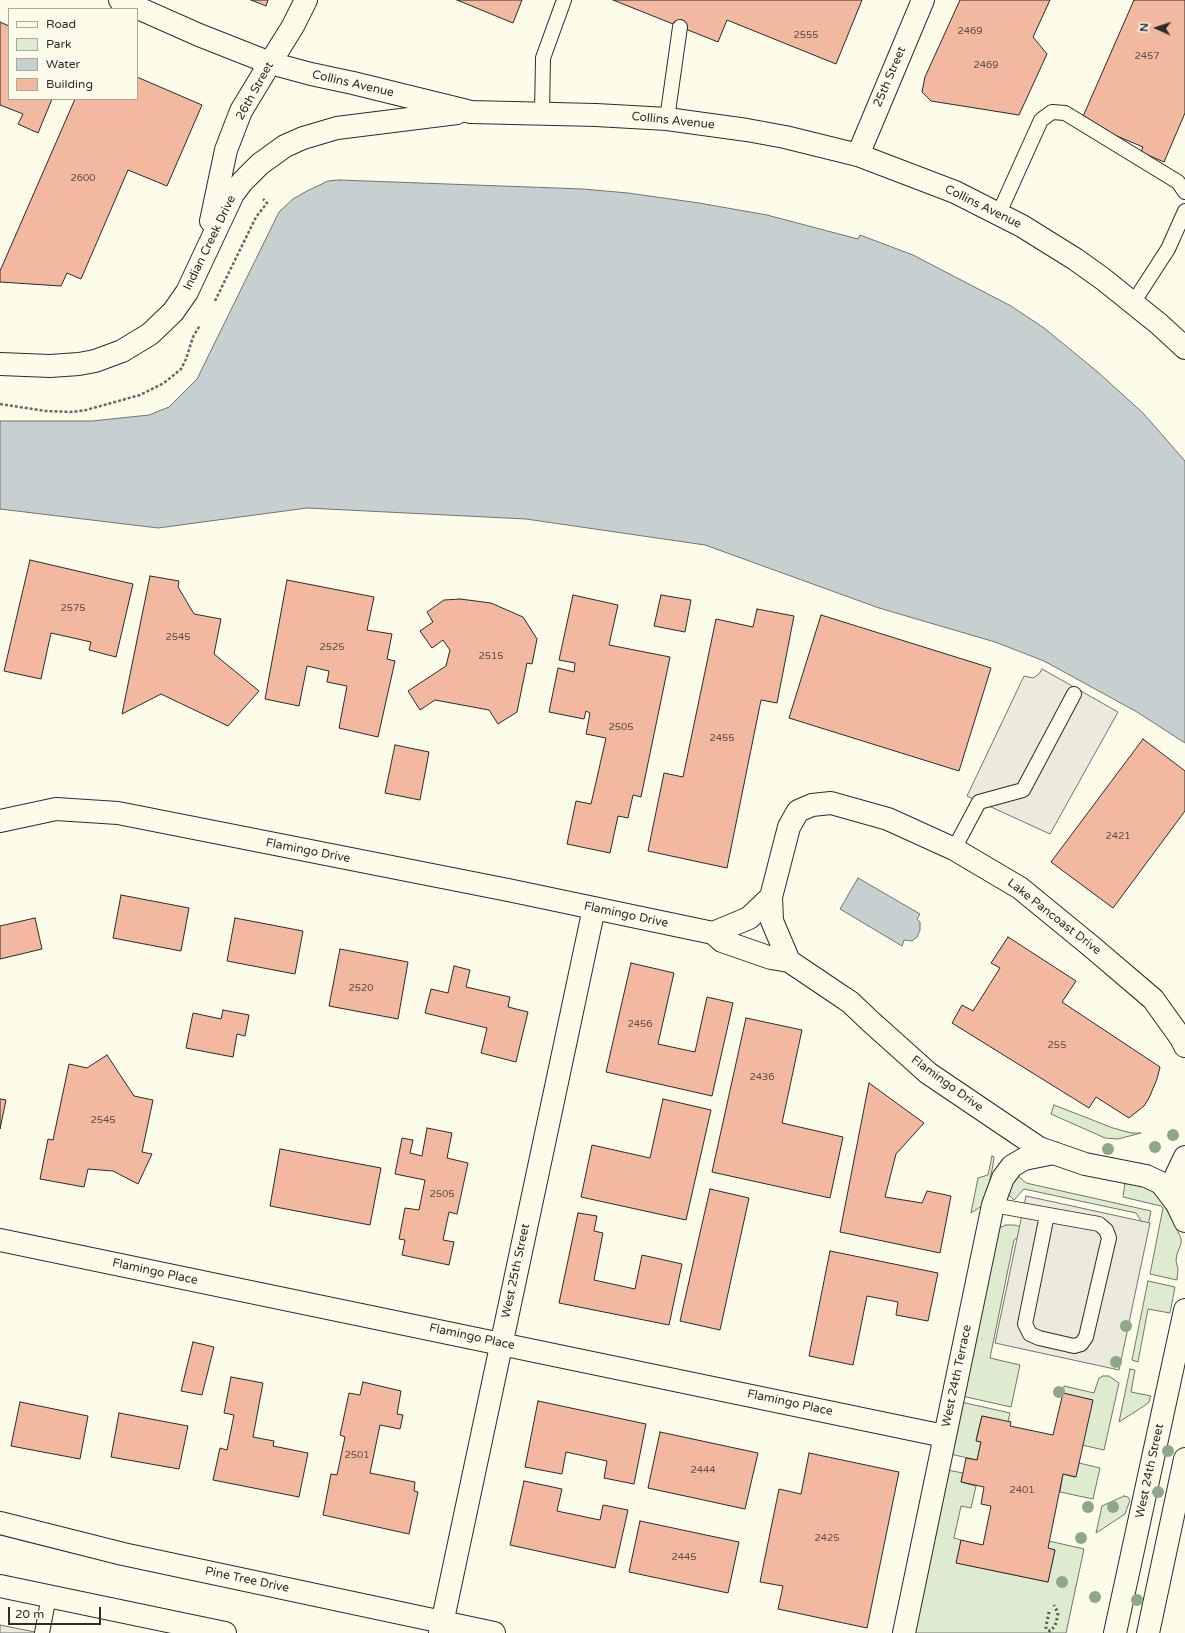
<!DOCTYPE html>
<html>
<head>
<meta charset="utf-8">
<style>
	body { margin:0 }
	#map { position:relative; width:1185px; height:1633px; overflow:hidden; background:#fdfbea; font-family:"Varela Round",sans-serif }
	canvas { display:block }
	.legend { position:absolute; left:8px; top:8px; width:130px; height:92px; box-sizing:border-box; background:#fdfbea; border:1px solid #a9a89e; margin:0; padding:5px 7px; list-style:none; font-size:12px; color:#2b2b2b }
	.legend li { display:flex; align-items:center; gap:8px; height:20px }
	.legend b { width:20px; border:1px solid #a9a89e }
	.north { position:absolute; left:1137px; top:8px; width:40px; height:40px; -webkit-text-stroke:3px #fdfbea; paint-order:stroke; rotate:273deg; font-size:11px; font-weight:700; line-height:16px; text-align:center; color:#2b2b2b }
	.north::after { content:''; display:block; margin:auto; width:14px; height:18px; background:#2b2b2b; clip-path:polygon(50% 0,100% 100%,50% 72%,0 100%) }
	.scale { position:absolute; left:8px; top:1607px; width:93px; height:18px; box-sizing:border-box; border:2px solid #2b2b2b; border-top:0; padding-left:5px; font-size:12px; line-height:14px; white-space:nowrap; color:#2b2b2b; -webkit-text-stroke:3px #fdfbea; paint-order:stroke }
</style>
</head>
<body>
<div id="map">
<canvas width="1185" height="1633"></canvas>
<ul class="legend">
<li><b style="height:5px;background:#fdfbea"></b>Road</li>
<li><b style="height:11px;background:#deebd1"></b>Park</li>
<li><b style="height:11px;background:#c7d0d0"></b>Water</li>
<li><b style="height:11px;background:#f2b8a0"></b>Building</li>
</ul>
<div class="north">N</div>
<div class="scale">20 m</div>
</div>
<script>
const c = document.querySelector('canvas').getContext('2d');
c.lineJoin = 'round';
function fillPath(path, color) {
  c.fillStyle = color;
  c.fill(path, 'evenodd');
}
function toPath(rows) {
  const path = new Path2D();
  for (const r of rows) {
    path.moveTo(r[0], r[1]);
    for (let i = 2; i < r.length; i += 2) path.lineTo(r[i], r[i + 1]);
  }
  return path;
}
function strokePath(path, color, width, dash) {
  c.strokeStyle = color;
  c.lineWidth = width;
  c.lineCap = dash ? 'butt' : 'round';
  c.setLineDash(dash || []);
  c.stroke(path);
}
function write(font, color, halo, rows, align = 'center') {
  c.font = font + ' "Varela Round",sans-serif';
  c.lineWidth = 3;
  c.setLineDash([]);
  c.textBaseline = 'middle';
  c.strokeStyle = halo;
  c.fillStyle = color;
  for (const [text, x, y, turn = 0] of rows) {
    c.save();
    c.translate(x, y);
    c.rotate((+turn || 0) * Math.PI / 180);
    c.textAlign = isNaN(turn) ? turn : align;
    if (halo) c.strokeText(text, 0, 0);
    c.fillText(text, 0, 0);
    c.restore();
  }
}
const green = toPath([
	[1054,1105,1113,1128,1131,1133,1141,1133,1118,1139,1105,1138,1051,1114,1054,1105],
	[992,1156,994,1157,993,1165,985,1204,971,1213,978,1178,988,1175,992,1156],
	[1016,1174,1026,1183,1151,1211,1123,1348,1145,1227,1136,1213,1024,1189,1014,1200,1009,1195,1007,1188,1016,1174],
	[1125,1182,1149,1188,1159,1197,1165,1206,1181,1238,1181,1244,1177,1254,1176,1261,1178,1269,1177,1280,1150,1274,1163,1208,1161,1206,1123,1197,1125,1182],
	[1006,1225,1014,1225,1031,1229,1014,1240,990,1358,1020,1365,1011,1407,962,1396,999,1228,1006,1225],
	[1148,1281,1175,1287,1170,1313,1148,1309,1138,1362,1132,1360,1148,1281],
	[1130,1369,1135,1370,1131,1392,1151,1396,1150,1398,1149,1402,1144,1406,1119,1422,1130,1369],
	[1103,1376,1109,1376,1119,1383,1104,1450,1082,1445,1092,1400,1063,1393,1064,1386,1094,1393,1099,1378,1103,1376],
	[961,1402,1010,1413,1008,1422,982,1416,976,1440,981,1442,977,1460,950,1454,961,1402],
	[1079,1463,1100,1468,1093,1499,1060,1492,1063,1474,1075,1477,1079,1463],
	[947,1470,963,1473,961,1482,976,1486,971,1508,961,1506,954,1538,961,1540,957,1563,1048,1582,1055,1550,1048,1548,1049,1541,1084,1549,1066,1633,914,1633,947,1470],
	[1124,1496,1128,1497,1130,1500,1125,1514,1096,1533,1102,1506,1124,1496]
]);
fillPath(green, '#deebd1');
strokePath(green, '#74746e', 1);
const parking = toPath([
	[1042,669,1118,712,1050,834,967,796,1024,676,1033,678,1039,674,1042,669],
	[1026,1196,1150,1223,1119,1370,995,1343,1026,1196],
	[0,1625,40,1633,0,1633,0,1625]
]);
fillPath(parking, '#eceadb');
strokePath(parking, '#74746e', 1);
const water = toPath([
	[339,180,583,189,628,193,699,203,767,215,858,239,860,235,913,255,1011,306,1044,328,1099,373,1122,394,1143,413,1185,461,1185,743,1137,712,1044,661,995,642,879,608,705,545,526,519,307,508,158,528,0,509,0,421,92,421,149,415,169,407,197,379,279,212,293,199,307,191,328,181,339,180],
	[858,878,920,914,917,919,920,922,920,930,917,937,912,941,904,940,902,946,840,909,858,878]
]);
fillPath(water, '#c7d0d0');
strokePath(water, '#74746e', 1);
const building = toPath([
	[251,0,268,0,266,6,251,0],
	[457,0,522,0,513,23,457,0],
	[613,0,862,0,836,64,727,20,718,42,613,0],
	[960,0,1050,0,1033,37,1047,54,1019,115,931,101,922,92,925,77,960,0],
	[1134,0,1185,0,1185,113,1164,162,1141,152,1143,147,1081,121,1134,0],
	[0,22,9,26,9,99,52,99,38,133,18,124,23,114,0,105,0,22],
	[137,77,202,105,167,186,128,170,81,279,67,273,61,286,0,282,0,271,75,99,137,99,137,77],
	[30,560,133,584,116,657,89,650,91,642,51,633,41,679,4,671,30,560],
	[150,576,179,581,178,587,194,614,221,619,214,654,259,691,228,726,161,694,122,714,150,576],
	[287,580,374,597,367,630,392,634,387,659,395,661,378,737,339,728,347,686,327,682,329,671,307,666,299,706,265,699,287,580],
	[573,595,618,605,609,645,670,657,641,797,633,795,628,818,618,816,610,853,567,844,576,801,591,804,606,738,586,734,590,713,586,711,584,719,549,712,558,668,574,672,575,663,559,660,573,595],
	[661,595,691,600,685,632,654,626,661,595],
	[460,599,491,603,523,617,537,639,532,664,527,663,517,712,498,724,489,710,435,700,420,710,408,691,446,666,450,650,443,640,432,648,420,631,433,622,427,612,444,600,460,599],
	[757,609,794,616,777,703,761,700,727,868,648,851,664,773,683,777,716,619,753,627,757,609],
	[821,615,991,668,959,771,789,718,821,615],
	[1143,739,1185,771,1185,811,1113,908,1051,862,1143,739],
	[395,745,429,752,420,800,385,793,395,745],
	[121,895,189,908,181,951,113,938,121,895],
	[35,918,42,949,0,959,0,926,35,918],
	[235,918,303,931,295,974,227,961,235,918],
	[1008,937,1076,981,1062,1002,1160,1067,1157,1079,1149,1098,1144,1106,1129,1118,1096,1097,1089,1108,952,1023,962,1005,973,1011,1000,968,991,963,1008,937],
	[340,949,408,962,398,1019,329,1006,340,949],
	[631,963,674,973,658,1044,695,1052,707,997,733,1003,712,1096,606,1072,631,963],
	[454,966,470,970,466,987,510,997,508,1007,528,1012,516,1062,481,1053,487,1028,425,1013,431,989,448,993,454,966],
	[223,1010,249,1015,245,1036,237,1034,233,1057,186,1048,193,1013,221,1019,223,1010],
	[746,1018,802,1030,782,1123,843,1137,830,1198,712,1172,746,1018],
	[107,1055,134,1096,153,1100,142,1152,152,1154,138,1184,113,1171,88,1169,84,1187,40,1179,48,1139,53,1140,69,1064,87,1068,107,1055],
	[869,1083,924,1123,896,1154,885,1197,922,1203,927,1191,951,1196,940,1253,840,1232,869,1083],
	[0,1099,6,1100,0,1129,0,1099],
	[663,1099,711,1110,686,1220,581,1197,592,1145,650,1158,663,1099],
	[427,1128,452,1133,447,1158,468,1163,457,1214,449,1212,443,1240,454,1242,449,1265,402,1255,405,1240,399,1239,405,1208,419,1210,425,1180,395,1174,402,1138,413,1140,410,1153,422,1156,427,1128],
	[280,1149,381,1168,370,1225,270,1206,280,1149],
	[710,1189,749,1198,720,1330,680,1321,710,1189],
	[578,1213,597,1216,594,1231,603,1233,594,1280,635,1289,642,1255,682,1264,669,1325,559,1303,578,1213],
	[830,1251,938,1273,928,1321,896,1315,898,1302,867,1296,853,1365,809,1356,830,1251],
	[193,1342,214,1347,202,1395,181,1391,193,1342],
	[231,1377,263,1383,253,1437,274,1441,273,1446,308,1453,299,1497,213,1480,220,1448,227,1450,234,1415,224,1413,231,1377],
	[363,1382,401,1391,397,1414,403,1415,400,1429,380,1425,370,1473,415,1482,414,1491,418,1492,409,1534,323,1515,331,1474,337,1475,345,1437,340,1435,349,1393,360,1395,363,1382],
	[1063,1393,1093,1400,1076,1477,1063,1474,1048,1548,1055,1550,1048,1582,956,1563,961,1540,983,1545,991,1506,981,1504,984,1487,961,1482,966,1458,977,1460,981,1442,976,1441,982,1416,1011,1422,1010,1426,1053,1435,1063,1393],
	[538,1401,646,1424,634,1484,604,1478,607,1461,566,1452,562,1474,525,1467,538,1401],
	[20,1402,88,1416,80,1459,11,1446,20,1402],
	[119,1413,188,1426,179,1469,111,1457,119,1413],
	[660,1432,758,1453,745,1509,648,1488,660,1432],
	[809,1453,899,1472,867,1628,778,1609,783,1586,760,1582,779,1489,801,1494,809,1453],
	[524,1481,562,1489,557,1511,600,1520,603,1505,628,1510,615,1568,510,1545,524,1481],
	[640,1521,739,1542,728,1593,629,1572,640,1521]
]);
fillPath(building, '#f2b8a0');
strokePath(building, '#2b2b2b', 1);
const service = toPath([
	[542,114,543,58,564,0],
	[667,119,680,27],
	[999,213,1041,120,1052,112,1065,113,1178,182,1185,192],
	[1133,303,1168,249,1185,211],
	[954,849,979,802,1023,790,1074,694],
	[993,1205,1099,1224,1106,1230,1109,1238,1086,1337,1081,1344,1074,1346,1039,1338,1030,1334,1025,1324,1047,1215],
	[42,1633,49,1596]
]);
const minor = toPath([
	[270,63,293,26,306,0],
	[858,155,923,0],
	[0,821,56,809,118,813,508,890,713,933,722,941,771,958,789,961,838,994,850,1002,870,1021,928,1073,1039,1148,1085,1164,1146,1176,1161,1183,1177,1204],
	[771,897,772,921,789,961],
	[713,933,749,918,771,897,789,827,798,811,812,805,831,803,888,819,954,849,1020,888,1092,947,1153,999,1181,1038,1185,1046],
	[1185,1157,1176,1176,1174,1186,1177,1204,1185,1221],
	[0,1240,944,1436],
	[440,1633,594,908],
	[904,1633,993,1205,1003,1178,1012,1166,1024,1159,1054,1153],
	[1115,1633,1185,1310],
	[1148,1633,1185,1459]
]);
const secondary = toPath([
	[0,1523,123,1554,494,1633],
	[0,1586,225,1633]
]);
const primary = toPath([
	[120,0,199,35,270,63,311,74,353,83,471,112,596,115,667,119,747,130,785,137,858,155,955,192,1022,226,1075,259,1103,279,1159,324,1185,348],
	[211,221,226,150,241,111,270,63],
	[0,364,50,366,79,364,95,361,122,351,150,334,173,312,187,292,233,194,242,182,260,164,285,146,303,138,337,128,457,113]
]);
strokePath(service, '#2b2b2b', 16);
strokePath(minor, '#2b2b2b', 24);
strokePath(secondary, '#2b2b2b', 24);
strokePath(primary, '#2b2b2b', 24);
strokePath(toPath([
	[215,301,256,217,267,203,263,199],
	[0,404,46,411,73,412,86,410,140,395,164,383,181,369,186,359,193,337,200,325]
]), '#6a6964', 2.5, [3, 2]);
strokePath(service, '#fdfbea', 14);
strokePath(minor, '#fdfbea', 22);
strokePath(secondary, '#fdfbea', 22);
strokePath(primary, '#fdfbea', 22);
strokePath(toPath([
	[1049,1612,1046,1626,1046,1629,1050,1631,1055,1626,1057,1619,1058,1613,1054,1605]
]), '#34623c', 3, [2, 3]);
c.fillStyle = '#8ea78a';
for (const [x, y] of [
	[1173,1135],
	[1155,1147],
	[1108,1149],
	[1126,1326],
	[1116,1362],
	[1059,1392],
	[1168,1451],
	[1158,1492],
	[1088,1507],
	[1113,1507],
	[1081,1538],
	[1062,1582],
	[1095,1597],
	[1137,1600]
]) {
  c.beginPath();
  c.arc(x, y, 6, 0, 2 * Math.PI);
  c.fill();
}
write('10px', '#5d4e48', null, [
	["2469",970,31],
	["2555",806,35],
	["2457",1147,56],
	["2469",986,65],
	["2600",83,178],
	["2575",73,608],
	["2545",178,637],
	["2525",332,647],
	["2515",491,656],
	["2505",621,727],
	["2455",722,738],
	["2421",1118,836],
	["2520",361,988],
	["2456",640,1024],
	["255",1057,1045],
	["2436",762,1077],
	["2545",103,1120],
	["2505",442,1194],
	["2501",357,1455],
	["2444",703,1470],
	["2401",1022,1490],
	["2425",827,1538],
	["2445",684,1557]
]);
write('12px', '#2b2b2b', '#fdfbea', [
	["25th Street",890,77,-67],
	["Collins Avenue",353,84,13],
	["26th Street",255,91,-61],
	["Collins Avenue",673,121,6],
	["Collins Avenue",983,207,26],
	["Indian Creek Drive",210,243,-64],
	["Flamingo Drive",308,851,11],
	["Flamingo Drive",626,915,12],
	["Lake Pancoast Drive",1054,917,38],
	["Flamingo Drive",947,1084,36],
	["West 25th Street",516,1271,-78],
	["Flamingo Place",155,1272,12],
	["Flamingo Place",472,1337,12],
	["West 24th Terrace",957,1376,-78],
	["Flamingo Place",790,1403,12],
	["West 24th Street",1150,1471,-78],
	["Pine Tree Drive",247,1580,12]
]);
</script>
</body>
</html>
